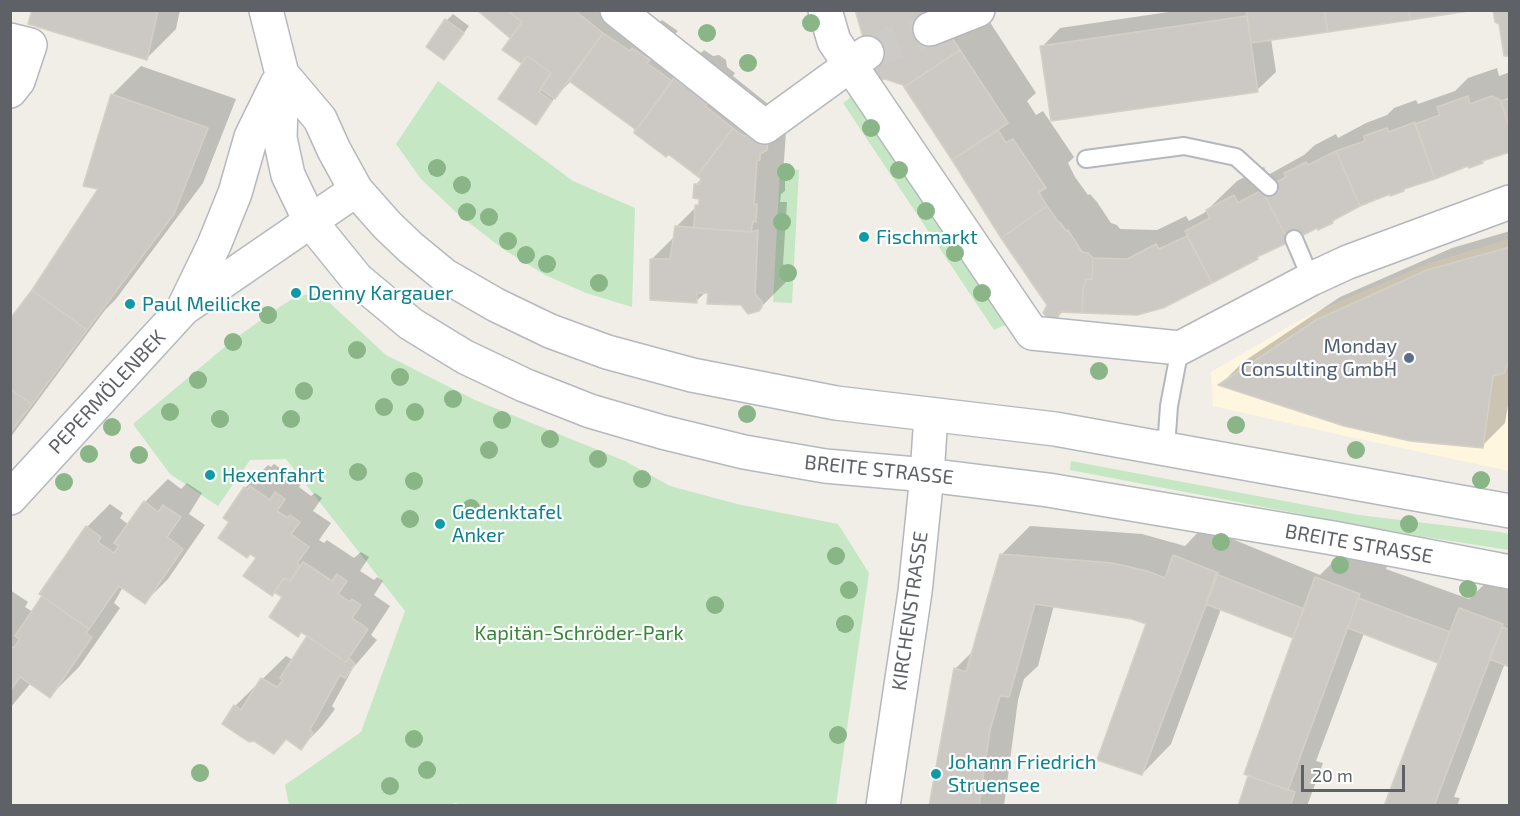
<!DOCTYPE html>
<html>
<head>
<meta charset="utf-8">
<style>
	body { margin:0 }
	#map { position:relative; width:1520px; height:816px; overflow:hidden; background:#f0eee7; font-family:"Exo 2",sans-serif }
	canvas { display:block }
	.frame { position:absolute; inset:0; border:12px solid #5e6267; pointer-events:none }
	.scale { position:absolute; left:1301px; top:765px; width:104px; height:27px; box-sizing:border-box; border:3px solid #5e6267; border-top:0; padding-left:8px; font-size:18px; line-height:21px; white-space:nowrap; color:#5e6267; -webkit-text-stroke:4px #fff; paint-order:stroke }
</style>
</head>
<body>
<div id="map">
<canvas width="1520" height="816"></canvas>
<div class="frame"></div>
<div class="scale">20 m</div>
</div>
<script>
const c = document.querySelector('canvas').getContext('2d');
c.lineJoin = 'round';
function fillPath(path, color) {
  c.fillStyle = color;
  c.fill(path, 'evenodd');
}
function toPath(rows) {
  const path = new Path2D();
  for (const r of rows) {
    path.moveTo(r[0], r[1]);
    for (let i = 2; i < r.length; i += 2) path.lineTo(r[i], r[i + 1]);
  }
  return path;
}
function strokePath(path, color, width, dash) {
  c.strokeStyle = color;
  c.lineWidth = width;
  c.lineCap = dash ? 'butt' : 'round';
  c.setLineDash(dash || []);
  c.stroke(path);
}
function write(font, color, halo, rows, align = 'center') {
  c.font = font + ' "Exo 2",sans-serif';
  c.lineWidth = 4.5;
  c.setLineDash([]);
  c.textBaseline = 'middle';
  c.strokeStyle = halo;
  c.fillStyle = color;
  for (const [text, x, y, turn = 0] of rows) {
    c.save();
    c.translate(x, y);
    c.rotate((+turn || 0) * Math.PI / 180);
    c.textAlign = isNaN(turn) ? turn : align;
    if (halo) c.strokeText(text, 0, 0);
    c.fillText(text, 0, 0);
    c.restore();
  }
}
fillPath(toPath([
	[1509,239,1509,471,1341,435,1213,406,1211,372,1309,315,1427,264]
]), '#fef6df');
fillPath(toPath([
	[438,81,573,181,635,208,632,307,586,293,545,275,503,249,459,215,421,179,396,144],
	[859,91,1012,322,994,330,843,103],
	[780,169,799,170,792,303,773,302],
	[319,293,386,355,475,400,625,461,670,486,737,504,838,524,869,573,836,805,460,806,456,803,446,806,289,805,285,785,361,732,405,611,286,459,250,460,218,506,170,474,133,424,233,340,275,310,297,296],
	[1071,461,1359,515,1500,532,1509,534,1509,550,1400,533,1070,470]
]), '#c5e7c4');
fillPath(toPath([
	[34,10,180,10,176,29,147,58],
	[479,10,642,10,660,22,662,20,678,31,675,34,701,53,704,50,713,56,719,55,726,60,727,67,735,73,733,76,773,108,786,132,783,175,785,175,785,191,781,194,780,202,787,202,783,264,790,272,787,281,758,310,710,292,706,292,696,301,651,260,675,236,676,227,701,202,696,185,702,178,571,81,556,96,536,123,528,56,512,38],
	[857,10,982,10,1036,93,1027,101,1036,115,1043,111,1074,157,1068,163,1075,177,1088,195,1090,194,1097,202,1111,223,1117,225,1120,229,1157,230,1186,216,1189,221,1204,213,1237,181,1264,167,1268,175,1304,155,1315,145,1336,134,1338,138,1366,123,1387,115,1394,108,1416,100,1418,104,1455,91,1468,78,1497,68,1499,76,1510,72,1510,150,1486,158,1482,162,1468,164,1408,186,1404,190,1391,192,1339,215,1333,222,1319,228,1318,226,1271,249,1162,307,1064,311,1056,318],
	[1182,10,1467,10,1271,39,1276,72,1257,90,1042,47,1060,28],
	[453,14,469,26,450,52,447,20],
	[141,66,236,99,203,183,116,299,105,310,10,438,10,321,33,291,100,188,112,95],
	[1510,231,1510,393,1505,423,1482,446,1221,384,1243,362,1340,297,1452,248],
	[274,464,293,477,300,470,307,475,299,487,311,496,315,493,322,498,313,511,331,523,319,540,324,543,327,540,354,558,361,552,369,557,360,571,374,580,377,577,383,581,374,595,390,606,371,635,377,640,353,668,332,706,335,709,323,725,301,748,287,739,274,752,235,706,286,656,293,660,309,636,258,558,232,522,225,518,245,488,268,465,271,467],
	[168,479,181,489,187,483,202,493,189,514,205,525,168,579,145,602,123,587,114,603,120,608,79,667,50,696,31,683,10,708,10,590,28,602,25,607,33,612,87,527,110,504,123,513,120,518,129,525,145,502],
	[1030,526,1142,534,1185,546,1203,527,1320,575,1346,549,1388,564,1386,569,1469,599,1490,579,1510,587,1510,665,1505,663,1454,797,1460,798,1457,806,1386,806,1440,662,1364,633,1316,761,1323,763,1307,806,1240,806,1295,637,1221,609,1171,744,1142,774,1148,623,1132,618,1054,605,1038,666,1024,679,1018,700,1004,806,930,806,955,669,973,651,1001,555]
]), '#0003');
const building = toPath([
	[32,10,158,10,147,60,28,24,32,10],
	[477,10,510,10,509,12,522,22,510,38,477,10],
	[510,10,574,10,603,33,555,99,540,89,551,73,527,56,521,63,502,50,522,22,509,12,510,10],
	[855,10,925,10,933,40,950,35,960,50,904,87,903,85,885,79,876,81,855,10],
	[1246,10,1324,10,1328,32,1251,43,1246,10],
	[1324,10,1409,10,1410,20,1328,32,1324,10],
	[1409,10,1475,10,1410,20,1409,10],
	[1493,10,1510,10,1510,56,1504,56,1499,24,1495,22,1493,10],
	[1247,16,1258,92,1051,121,1040,46,1247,16],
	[445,19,464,33,444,60,426,47,445,19],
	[603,33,630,51,632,48,650,60,647,63,672,81,634,133,635,129,569,81,603,33],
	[960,50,1008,123,952,160,904,87,960,50],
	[527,56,551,73,539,92,552,101,536,125,498,99,527,56],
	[674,78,683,85,689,83,697,90,698,96,707,103,705,106,733,128,697,176,668,154,666,157,634,133,674,78],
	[111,94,208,128,174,214,87,330,32,290,98,189,83,186,111,94],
	[1468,96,1470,104,1492,96,1500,100,1510,129,1510,152,1482,161,1483,163,1469,168,1468,166,1435,179,1415,124,1440,115,1437,107,1468,96],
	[1510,98,1510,129,1501,101,1510,98],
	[1415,122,1435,179,1404,189,1404,191,1390,196,1390,194,1360,206,1336,151,1365,141,1364,136,1387,128,1389,132,1415,122],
	[733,128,744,136,747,135,754,140,761,137,768,142,767,150,760,154,760,160,757,161,754,204,757,204,756,222,753,221,751,232,694,228,695,205,699,205,699,199,693,198,694,184,700,184,701,179,697,176,733,128],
	[998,130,1006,143,1013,139,1046,188,1039,192,1047,206,1001,238,952,160,998,130],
	[1336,151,1360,206,1332,221,1333,223,1318,230,1317,228,1289,242,1262,190,1286,177,1284,173,1295,168,1306,162,1308,165,1336,151],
	[1262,190,1289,242,1257,257,1258,259,1212,283,1185,231,1210,218,1206,210,1234,195,1238,203,1262,190],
	[1047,206,1059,223,1060,222,1066,231,1068,230,1082,252,1088,253,1093,258,1092,279,1086,280,1083,290,1082,313,1060,312,1057,320,1049,319,1043,313,1047,305,1001,238,1047,206],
	[675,226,751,232,758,230,755,294,762,302,762,307,759,311,748,314,741,305,707,304,708,293,697,293,697,303,650,300,650,259,670,259,675,226],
	[1187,236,1212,283,1163,308,1137,315,1082,313,1083,290,1086,280,1092,279,1093,258,1127,259,1156,244,1159,249,1187,236],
	[1510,247,1510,359,1504,373,1493,376,1483,448,1410,441,1344,426,1218,385,1316,320,1427,270,1510,247],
	[32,290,87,330,32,404,10,389,10,319,32,290],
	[10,389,32,404,10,433,10,389],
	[250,486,270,500,275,492,285,499,277,511,288,518,290,515,300,522,291,534,309,547,297,563,300,566,290,581,284,578,272,596,243,576,256,558,250,554,247,558,218,538,229,522,223,518,244,487,247,490,250,486],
	[144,501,158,512,163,505,181,517,167,537,183,549,145,604,119,586,89,629,39,594,86,526,101,537,98,542,114,553,119,546,114,543,144,501],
	[1000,554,1112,563,1147,571,1165,578,1173,555,1218,573,1142,775,1097,760,1146,624,1132,619,1035,604,1009,697,1000,696,990,730,979,806,929,806,954,668,966,672,1000,554],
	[303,562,332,581,337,574,347,581,338,594,350,602,352,599,361,605,352,618,368,629,346,662,301,632,298,637,269,617,282,597,274,592,284,578,290,581,303,562],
	[1216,574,1304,609,1293,638,1206,604,1216,574],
	[1315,577,1360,594,1288,790,1244,774,1315,577],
	[42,596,89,629,86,633,92,637,50,698,20,677,10,691,10,645,14,648,20,639,15,636,42,596],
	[1358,598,1450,632,1438,663,1348,628,1358,598],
	[1459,608,1503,624,1502,627,1434,806,1384,806,1459,608],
	[1502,627,1510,630,1510,667,1489,659,1502,627],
	[307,636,346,662,349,658,355,664,345,678,340,675,310,730,313,733,301,750,286,739,274,754,254,741,249,742,222,724,234,705,241,710,261,678,277,687,283,680,280,678,307,636],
	[1248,776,1295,792,1290,806,1238,806,1248,776]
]);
fillPath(building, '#ccc9c4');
strokePath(building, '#d5d0c5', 1.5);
strokePath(toPath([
	[867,53,930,29]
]), '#cccbc7', 33, [33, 16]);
const lane = toPath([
	[1086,159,1184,146,1236,157,1269,187],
	[1294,239,1311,279],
	[1166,448,1169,406,1180,348]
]);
const street = toPath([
	[617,10,765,127,867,53],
	[825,10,834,41,1032,333,1180,348,1311,279,1348,262,1510,202],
	[930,29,978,10],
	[10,40,30,45,18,81,10,91],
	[883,806,915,592,927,475,931,415]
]);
const secondary = toPath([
	[266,10,282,74,280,138,288,175,310,221,357,279,411,324,465,357,524,385,590,411,662,432,744,452,825,466,927,475,1048,490,1333,538,1510,572],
	[282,74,320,119,334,150,356,190,387,225,410,247,444,275,496,305,550,331,607,352,692,375,836,403,1055,429,1510,511],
	[184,307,214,245,235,193,251,137,277,84],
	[10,498,183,309,356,190]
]);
strokePath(lane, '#b4b7bb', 20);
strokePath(street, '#b4b7bb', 36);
strokePath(secondary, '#b5b9be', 36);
strokePath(lane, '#fff', 16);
strokePath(street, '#fff', 33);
strokePath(secondary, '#fff', 33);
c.fillStyle = '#8ab587';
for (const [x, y] of [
	[811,23],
	[707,33],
	[748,63],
	[871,128],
	[437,168],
	[899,170],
	[786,172],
	[462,185],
	[926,211],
	[467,212],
	[489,217],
	[782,222],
	[508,241],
	[955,253],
	[526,255],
	[547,264],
	[788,273],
	[599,283],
	[982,293],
	[268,315],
	[233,342],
	[357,350],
	[1099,371],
	[400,377],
	[198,380],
	[304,391],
	[453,399],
	[384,407],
	[170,412],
	[415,412],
	[747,414],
	[220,419],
	[291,419],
	[502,420],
	[1236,425],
	[112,427],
	[550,439],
	[489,450],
	[1356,450],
	[89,454],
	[139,455],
	[598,459],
	[358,472],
	[642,479],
	[1481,480],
	[414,481],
	[64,482],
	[471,508],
	[410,519],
	[1409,524],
	[1221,542],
	[836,556],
	[1340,565],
	[1468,589],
	[849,590],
	[715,605],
	[845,624],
	[838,735],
	[414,739],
	[427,770],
	[200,773],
	[390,786]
]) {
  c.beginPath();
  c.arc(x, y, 9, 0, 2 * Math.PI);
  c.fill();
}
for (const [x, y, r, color] of [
	[864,237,6,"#0f9aa8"],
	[296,293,6,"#0f9aa8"],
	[130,304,6,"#0f9aa8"],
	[1409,358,6,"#5c6f8a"],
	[210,475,6,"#0f9aa8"],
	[440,524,6,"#0f9aa8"],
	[936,774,6,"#0f9aa8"]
]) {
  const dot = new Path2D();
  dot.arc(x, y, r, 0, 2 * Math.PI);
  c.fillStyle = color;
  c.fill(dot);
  strokePath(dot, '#fff', 2);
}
write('20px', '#0d838f', '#fff', [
	["Fischmarkt",876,237],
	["Denny Kargauer",308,293],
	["Paul Meilicke",142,304],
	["Hexenfahrt",222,475],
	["Gedenktafel",452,512],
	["Anker",452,535],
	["Johann Friedrich",948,762],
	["Struensee",948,785]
], 'left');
write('20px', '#4e5e75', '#fff', [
	["Monday",1397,346],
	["Consulting GmbH",1397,369]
], 'right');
write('20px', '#5e6267', '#fff', [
	["PEPERMÖLENBEK",107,392,-47],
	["BREITE STRASSE",879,470,6],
	["BREITE STRASSE",1359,544,10],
	["KIRCHENSTRASSE",910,611,-82]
]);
write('20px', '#368638', '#fff', [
	["Kapitän-Schröder-Park",579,633]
]);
</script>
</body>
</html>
